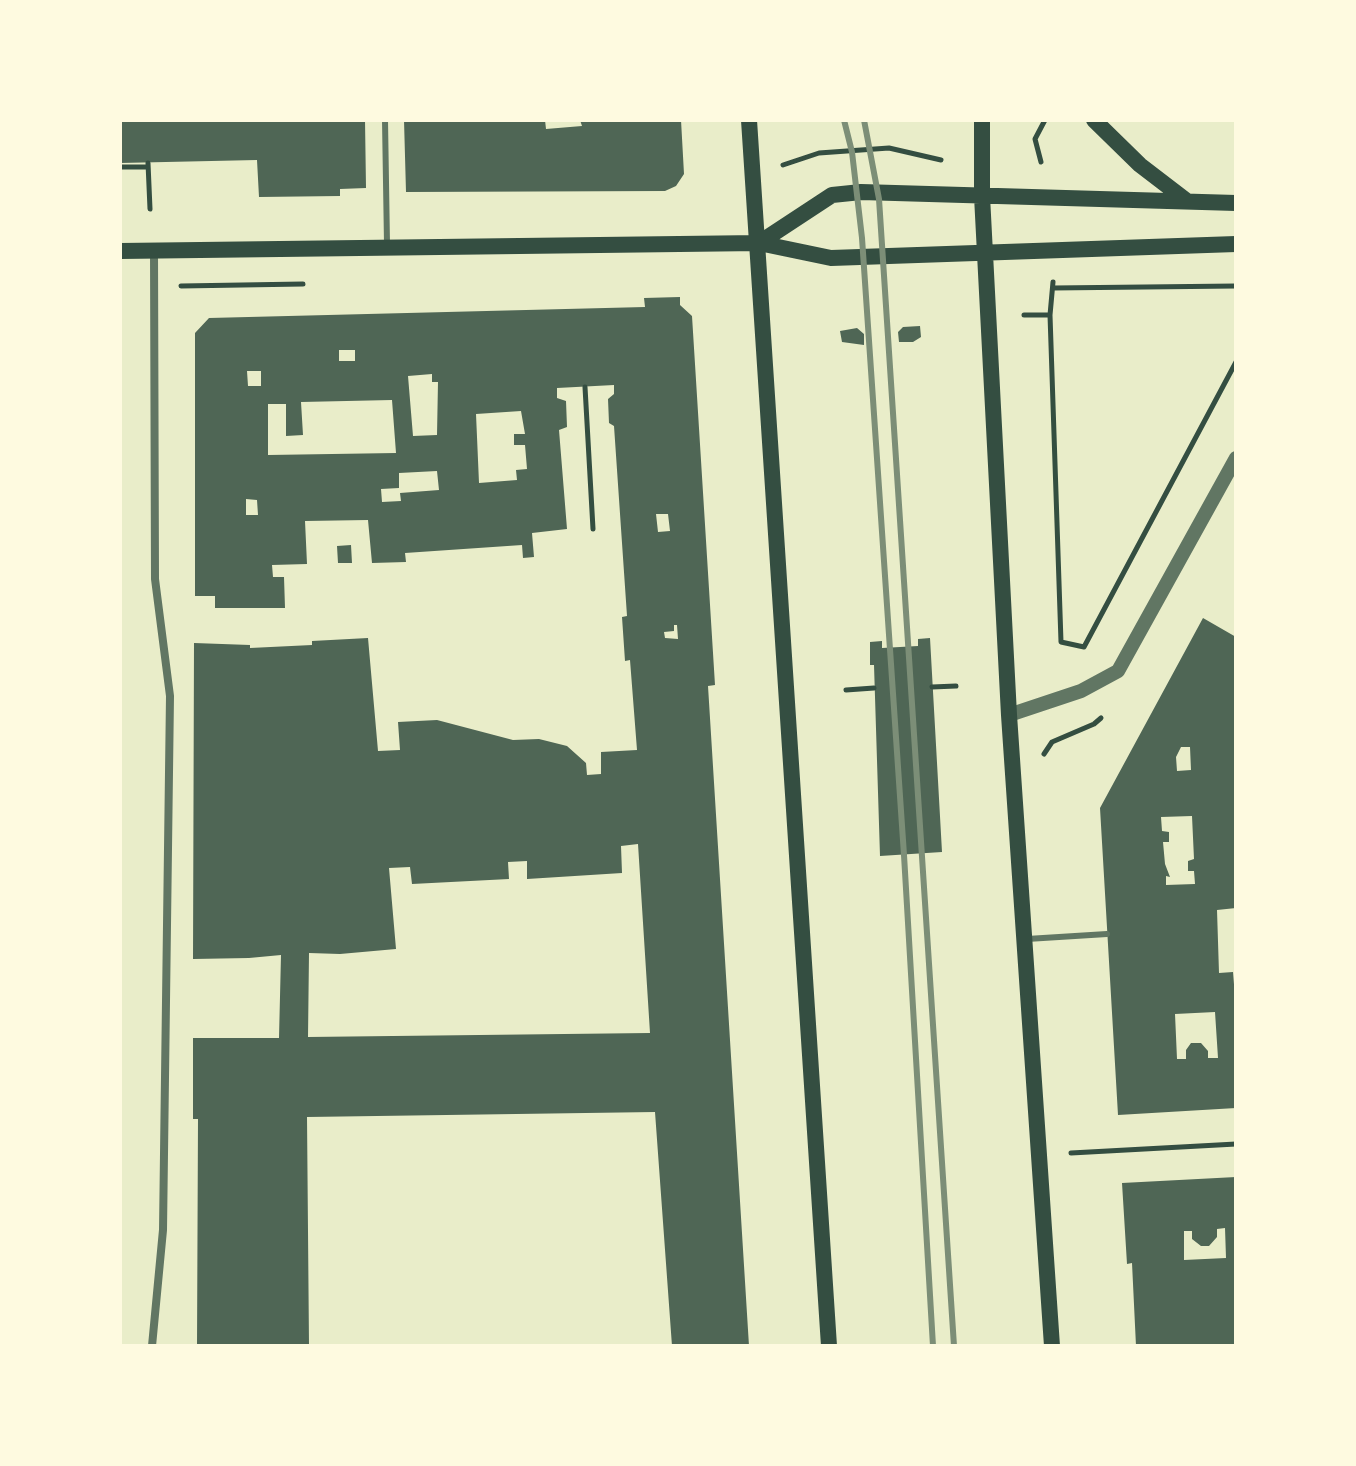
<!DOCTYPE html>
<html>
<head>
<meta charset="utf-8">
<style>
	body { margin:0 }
	#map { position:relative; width:1356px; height:1466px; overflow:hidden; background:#e9edc9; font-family:Quicksand,sans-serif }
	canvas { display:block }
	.frame { position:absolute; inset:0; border:122px solid #fefae0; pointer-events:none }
</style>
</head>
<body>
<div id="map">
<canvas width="1356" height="1466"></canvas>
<div class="frame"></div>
</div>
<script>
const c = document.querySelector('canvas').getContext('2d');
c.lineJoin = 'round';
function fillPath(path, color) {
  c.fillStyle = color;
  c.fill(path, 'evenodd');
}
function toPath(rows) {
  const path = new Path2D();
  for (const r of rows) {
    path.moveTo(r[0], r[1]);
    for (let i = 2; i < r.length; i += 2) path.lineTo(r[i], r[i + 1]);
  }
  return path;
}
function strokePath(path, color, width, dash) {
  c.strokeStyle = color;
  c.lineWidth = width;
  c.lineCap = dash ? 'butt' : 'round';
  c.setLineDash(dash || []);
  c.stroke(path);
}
fillPath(toPath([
	[120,120,365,120,366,188,340,189,340,196,259,197,257,160,120,163],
	[404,120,545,120,546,129,582,126,580,120,681,120,684,174,676,186,665,191,406,192],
	[680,297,680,305,692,316,715,685,708,686,749,1346,672,1346,655,1112,307,1117,309,1346,197,1346,198,1119,193,1119,193,1038,279,1038,281,955,249,958,193,959,194,643,250,645,250,648,312,645,312,641,368,638,378,751,400,750,398,722,437,720,513,740,539,739,567,746,586,763,587,775,601,774,601,752,637,750,630,660,625,661,622,617,627,616,614,426,609,423,608,399,614,394,614,385,557,388,557,398,566,401,567,427,559,430,567,529,532,533,534,557,523,558,522,545,405,553,406,562,372,563,368,520,305,521,307,564,272,565,273,577,284,577,285,608,215,608,215,596,195,596,195,333,209,318,645,307,644,298],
	[339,350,355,350,355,361,339,361],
	[247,371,261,371,261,386,248,386],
	[432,374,432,382,438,382,437,435,413,436,408,376],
	[392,400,396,453,268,455,268,404,286,404,286,436,303,435,301,402],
	[521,411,525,434,514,434,514,445,525,445,527,469,516,470,517,480,479,483,476,414],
	[437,471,439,490,400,493,401,501,382,502,381,489,399,488,399,473],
	[246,499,257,500,258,515,246,515],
	[656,514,668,514,670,531,658,532],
	[674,625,677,625,678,639,665,638,664,632,674,631],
	[638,844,650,1033,308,1037,309,953,340,954,396,949,389,868,410,867,412,884,509,879,508,862,527,861,527,879,622,873,621,846],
	[920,326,921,337,913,342,899,342,898,332,903,327],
	[857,328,864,334,864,345,842,342,840,331],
	[351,545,352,563,338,563,337,546],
	[1203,618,1236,637,1236,908,1217,910,1219,973,1233,972,1236,1009,1236,1108,1118,1115,1100,808],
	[1181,747,1190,747,1191,770,1177,771,1176,757],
	[1192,816,1194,859,1188,861,1188,871,1194,871,1195,884,1166,885,1166,876,1170,877,1165,864,1163,842,1169,842,1169,832,1162,831,1161,817],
	[1215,1012,1218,1058,1208,1058,1208,1051,1201,1043,1191,1043,1186,1050,1186,1059,1177,1059,1175,1014],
	[930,638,942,852,880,856,874,665,870,665,870,642,882,641,882,648,918,646,918,639],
	[1236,1177,1236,1345,1136,1346,1132,1263,1127,1264,1122,1183],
	[1225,1228,1226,1258,1184,1260,1184,1231,1192,1231,1192,1239,1201,1246,1209,1246,1217,1237,1217,1229]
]), '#4f6655');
strokePath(toPath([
	[1041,162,1035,139,1045,120],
	[148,163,150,209],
	[783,165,819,153,889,148,941,160],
	[120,167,148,167],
	[1053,282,1050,315,1061,642,1084,647,1236,362],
	[181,286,303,284],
	[1053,288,1236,286],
	[1024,315,1050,315],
	[585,387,593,529],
	[932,687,956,686],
	[846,690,874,688],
	[1044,754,1052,742,1094,724,1101,718],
	[1071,1153,1236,1144]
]), '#344e41', 5);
strokePath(toPath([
	[385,120,387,244],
	[1027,939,1107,934]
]), '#617663', 6);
strokePath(toPath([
	[152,1346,163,1230,170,696,155,579,154,250]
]), '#617663', 8);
strokePath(toPath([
	[1009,715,1081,691,1118,671,1236,458]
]), '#617663', 14);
strokePath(toPath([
	[749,120,829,1346],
	[982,120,982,196,1009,715,1052,1346],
	[1094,120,1140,165,1187,201],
	[759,243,831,258,1236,244],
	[120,251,759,243,832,195,861,192,1236,203]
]), '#344e41', 16);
strokePath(toPath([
	[844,120,852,152,862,238,904,855,933,1346],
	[864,120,879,199,954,1346]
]), '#7c8e77', 6);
</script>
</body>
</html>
